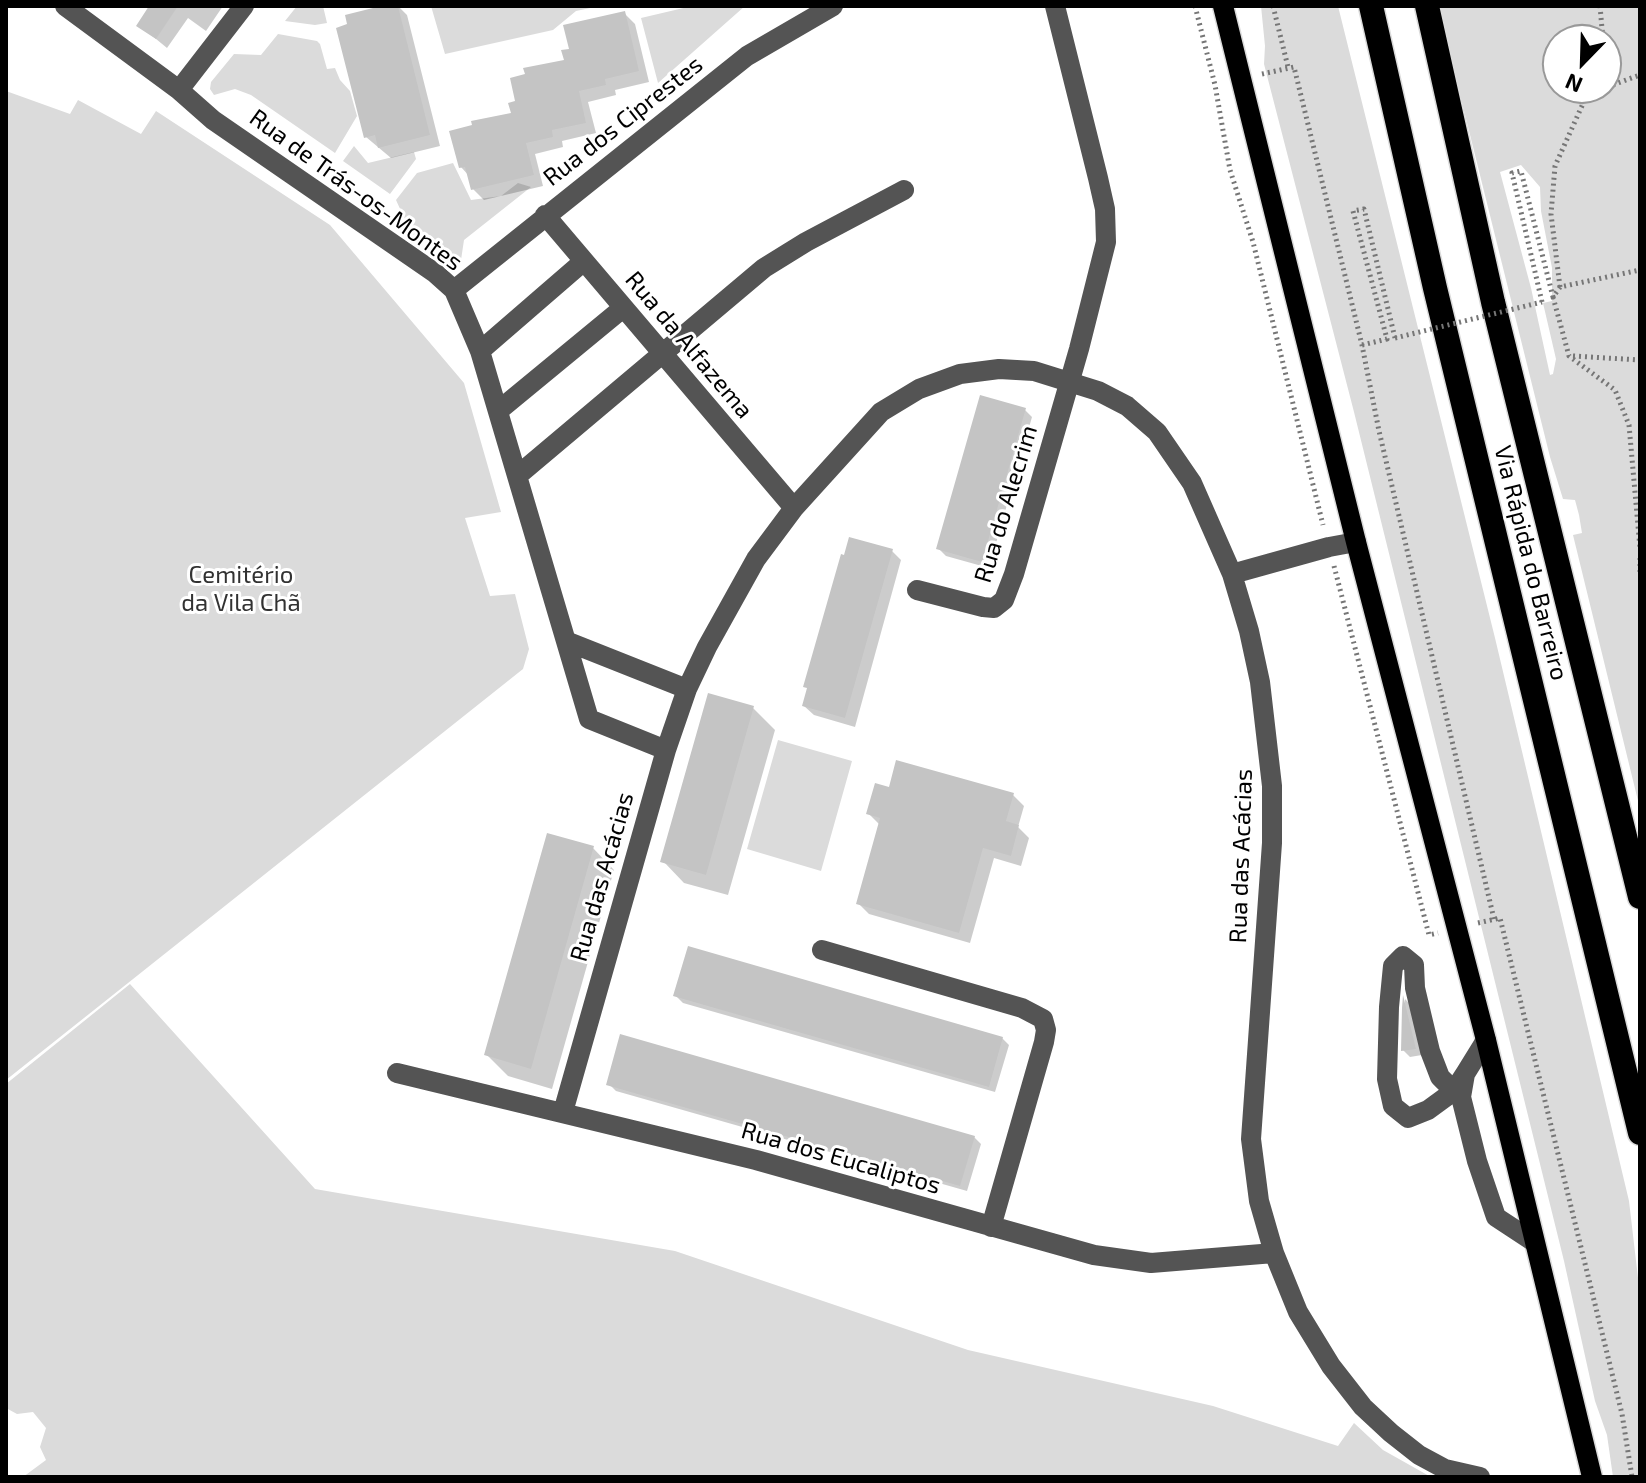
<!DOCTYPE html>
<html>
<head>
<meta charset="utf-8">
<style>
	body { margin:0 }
	#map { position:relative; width:1646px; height:1483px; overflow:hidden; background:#fff; font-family:"Exo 2",sans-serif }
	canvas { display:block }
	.frame { position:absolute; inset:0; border:8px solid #000; pointer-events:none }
	.north { position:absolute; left:1542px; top:24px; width:80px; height:80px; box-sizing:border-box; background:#fff; border:2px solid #999; border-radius:50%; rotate:203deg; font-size:22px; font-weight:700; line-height:32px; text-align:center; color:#000 }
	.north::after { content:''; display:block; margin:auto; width:28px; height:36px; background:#000; clip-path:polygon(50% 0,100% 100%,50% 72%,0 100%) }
</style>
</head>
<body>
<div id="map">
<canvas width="1646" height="1483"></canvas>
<div class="frame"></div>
<div class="north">N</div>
</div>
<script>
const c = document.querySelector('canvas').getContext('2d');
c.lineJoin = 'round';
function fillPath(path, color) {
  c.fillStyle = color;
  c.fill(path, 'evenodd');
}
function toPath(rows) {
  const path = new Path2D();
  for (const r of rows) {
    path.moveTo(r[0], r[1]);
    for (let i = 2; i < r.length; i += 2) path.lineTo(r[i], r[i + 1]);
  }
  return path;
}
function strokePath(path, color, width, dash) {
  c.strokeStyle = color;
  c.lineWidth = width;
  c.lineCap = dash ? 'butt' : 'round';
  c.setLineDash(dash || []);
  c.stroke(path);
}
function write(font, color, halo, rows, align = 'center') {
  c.font = font + ' "Exo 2",sans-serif';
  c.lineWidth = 6;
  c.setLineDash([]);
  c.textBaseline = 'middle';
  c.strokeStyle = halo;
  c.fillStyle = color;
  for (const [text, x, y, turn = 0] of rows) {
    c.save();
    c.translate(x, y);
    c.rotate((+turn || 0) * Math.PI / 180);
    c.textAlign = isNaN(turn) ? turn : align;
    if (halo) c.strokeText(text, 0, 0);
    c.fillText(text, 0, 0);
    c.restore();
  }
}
fillPath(toPath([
	[297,6,323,6,327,23,315,25,285,21],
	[431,6,600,6,576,11,553,30,445,54],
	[692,6,745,6,658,83,641,18],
	[1261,6,1338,6,1495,638,1629,1201,1640,1295,1640,1477,1613,1477,1607,1435,1595,1401,1564,1261,1354,412,1264,64,1265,46],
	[1438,6,1640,6,1640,809,1573,535,1582,533,1579,515,1575,500,1563,499,1550,457],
	[1558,40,1606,40,1606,88,1558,88],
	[1521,165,1540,187,1541,211,1552,268,1552,301,1543,303,1556,359,1553,374,1550,375,1531,288,1500,172],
	[278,34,317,41,320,44,327,69,335,68,340,80,350,91,357,116,335,153,251,95,235,89,214,95,210,89,211,82,234,54,261,55],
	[6,91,70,114,78,100,141,134,156,111,330,225,464,383,501,512,465,518,490,596,515,594,529,649,523,669,6,1080],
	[354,146,368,163,414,152,416,159,390,194,343,161],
	[453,163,471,200,501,196,518,183,531,187,464,240,461,260,456,263,411,233,396,200,417,173],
	[778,740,852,761,821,871,747,849],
	[130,984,315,1189,675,1251,968,1350,1213,1406,1338,1446,1354,1423,1383,1450,1431,1477,23,1477,46,1460,40,1447,46,1428,33,1412,17,1414,6,1408,6,1084]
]), '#dbdbdb');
fillPath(toPath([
	[144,6,223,6,206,31,188,18,167,48,139,25,150,9],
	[390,6,398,6,407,15,440,146,391,158,366,137],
	[624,13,635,24,649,82,615,90,616,95,588,102,596,133,562,141,563,147,535,154,543,186,484,200,473,189,470,177,461,167,513,114,518,103,566,61,571,51],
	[1025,410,1032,417,989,568,946,556,939,549],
	[892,551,901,560,855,727,814,715,804,706],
	[753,708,775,730,728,895,684,883,663,861],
	[890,789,1013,795,1024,806,1018,827,1029,838,1021,866,994,858,970,943,869,914,858,903,880,825,869,814],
	[593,848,614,870,552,1089,508,1076,487,1055],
	[676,996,1002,1038,1009,1045,995,1092,683,1003],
	[1405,999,1410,1004,1422,1055,1410,1057,1403,1050],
	[609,1084,974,1137,981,1144,967,1191,616,1091]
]), '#0003');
fillPath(toPath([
	[149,6,178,6,156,39,136,26],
	[381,6,398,6,430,135,378,148,375,135,364,138,336,28,347,24,345,15],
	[625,11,639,71,605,79,606,85,579,91,586,123,552,130,553,137,526,143,534,175,471,190,465,167,459,168,449,131,472,125,471,121,511,113,508,103,515,101,510,78,525,74,523,68,564,60,561,50,569,49,563,25],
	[980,395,1026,408,982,562,936,549],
	[849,537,893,549,845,718,802,706,807,688,803,687,841,554,844,555],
	[708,693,754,706,706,875,660,862],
	[896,760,1014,793,1006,821,1019,825,1011,856,983,848,959,933,856,904,880,818,866,814,875,783,889,787],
	[547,833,594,846,531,1069,484,1055],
	[688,946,1003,1037,989,1087,673,996],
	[1403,995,1416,1049,1401,1051,1402,1008],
	[620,1034,975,1136,960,1186,606,1085]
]), '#c4c4c4');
const major = toPath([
	[1223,6,1356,542,1486,1040,1592,1477]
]);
const highway = toPath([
	[1371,6,1435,288,1640,1133],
	[1427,6,1493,302,1640,897]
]);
strokePath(major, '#dbdbdb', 23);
strokePath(highway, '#dbdbdb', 27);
strokePath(toPath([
	[1195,6,1215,85,1230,170,1253,242,1323,525],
	[1273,6,1288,67],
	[1600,6,1603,40],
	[1262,74,1294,67,1362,345,1379,431,1494,919],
	[1586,98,1615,84,1640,75],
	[1560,287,1551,214,1555,166,1590,88],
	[1553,297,1569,356,1615,390,1629,425,1640,548],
	[1542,302,1512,173,1521,171,1553,297,1560,287,1640,270],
	[1362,345,1387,339,1353,211,1364,209,1395,338],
	[1573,356,1640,360],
	[1640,558,1640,576],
	[1334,566,1429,935,1438,933],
	[1478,923,1500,918,1622,1414,1632,1477]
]), '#767676', 5, [2, 4]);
strokePath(toPath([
	[65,6,179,90,213,120,435,273,454,290,480,351,589,719,666,750],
	[179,90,244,6],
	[545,215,794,508],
	[454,290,747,56,833,6],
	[480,351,584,261],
	[498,411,623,308],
	[517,476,764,268,806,242,904,190],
	[1232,574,1329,547,1356,542],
	[917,590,983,607,994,608,1004,600,1014,574,1079,349,1106,242,1105,209,1098,178,1055,6],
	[566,641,687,689],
	[822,950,1022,1008,1043,1019,1046,1030,1044,1042,991,1227],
	[1486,1040,1465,1074,1461,1097,1477,1161,1496,1217,1534,1242],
	[397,1073,756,1160,1094,1255,1151,1263,1274,1253],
	[1461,1097,1454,1091,1440,1077,1430,1051,1415,988,1414,965,1403,956,1393,966,1389,1007,1387,1079,1393,1106,1408,1118,1428,1110,1454,1091,1465,1074],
	[563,1112,666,750,687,689,707,647,756,559,794,508,881,412,919,389,960,374,999,369,1034,371,1098,391,1127,406,1157,432,1192,483,1232,574,1249,631,1260,682,1272,786,1272,843,1251,1139,1259,1201,1274,1253,1298,1312,1331,1366,1363,1407,1391,1433,1419,1455,1445,1469,1480,1477]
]), '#545454', 20);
strokePath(major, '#000', 20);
strokePath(highway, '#000', 24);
strokePath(toPath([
	[1395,338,1542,302]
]), '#767676', 5, [2, 4]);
write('24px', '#000', '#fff', [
	["Rua dos Ciprestes",623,121,-38],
	["Rua de Trás-os-Montes",356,190,36],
	["Rua da Alfazema",689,345,50],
	["Rua do Alecrim",1006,504,-73],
	["Via Rápida do Barreiro",1531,563,76],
	["Rua das Acácias",1241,856,-88],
	["Rua das Acácias",602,877,-74],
	["Rua dos Eucaliptos",841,1158,16]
]);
write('24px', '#323232', '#fff', [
	["Cemitério",241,575],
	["da Vila Chã",241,603]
]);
</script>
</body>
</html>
